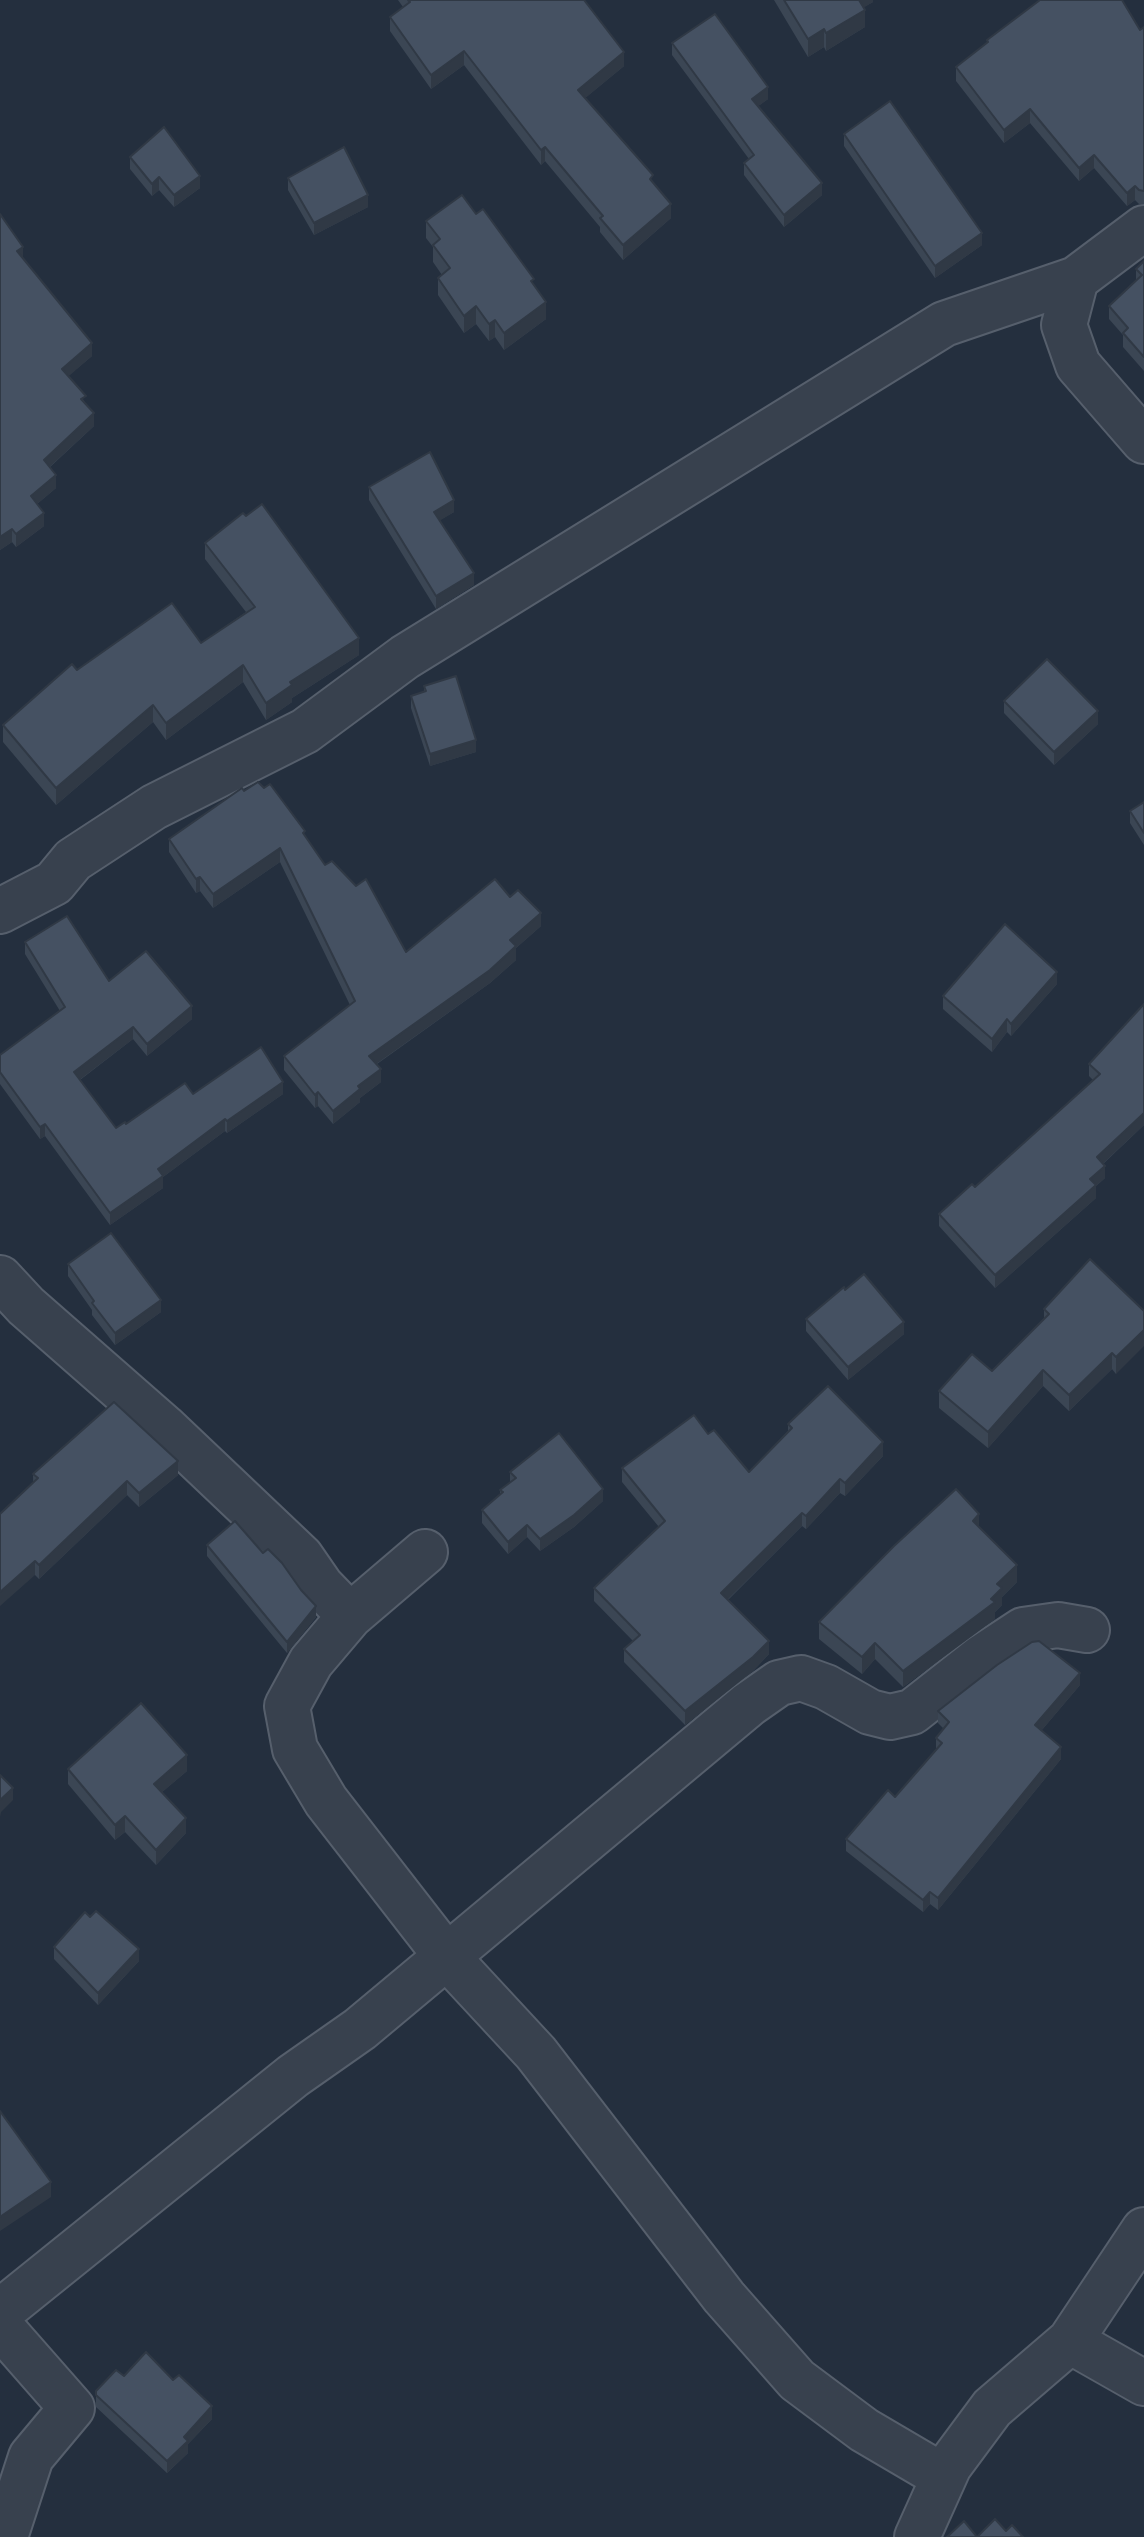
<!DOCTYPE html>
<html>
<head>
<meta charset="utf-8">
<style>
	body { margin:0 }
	canvas { display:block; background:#242f3e }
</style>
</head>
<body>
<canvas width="1144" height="2537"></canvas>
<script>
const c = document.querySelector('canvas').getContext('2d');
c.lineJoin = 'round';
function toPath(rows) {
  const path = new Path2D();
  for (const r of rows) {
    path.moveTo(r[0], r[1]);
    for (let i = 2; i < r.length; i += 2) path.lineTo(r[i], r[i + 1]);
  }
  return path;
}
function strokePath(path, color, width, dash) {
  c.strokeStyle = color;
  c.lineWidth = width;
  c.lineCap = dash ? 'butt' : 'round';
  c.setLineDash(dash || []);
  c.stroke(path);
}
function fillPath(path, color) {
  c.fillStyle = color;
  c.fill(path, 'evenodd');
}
const street = toPath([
	[1144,228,1076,279,1064,325,1078,365,1144,441],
	[0,911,54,883,73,860,154,807,305,731,405,657,944,324,1076,279],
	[0,1278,26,1306,164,1427,301,1557,321,1586,350,1616],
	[425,1552,350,1616,311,1662,287,1706,295,1749,326,1801,447,1957,536,2053,724,2297,797,2380,864,2430,944,2477],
	[0,2312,293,2076,360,2029,749,1704,779,1683,801,1678,826,1687,870,1712,890,1717,912,1712,982,1657,1023,1630,1058,1625,1087,1630],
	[0,2326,72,2408,31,2457,5,2537],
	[1070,2341,1144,2383],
	[917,2537,949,2466,992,2408,1070,2341,1144,2230]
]);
strokePath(street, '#565f6c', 48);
strokePath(street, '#38414e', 44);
fillPath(toPath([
	[398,0,584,0,624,66,585,98,653,182,671,218,623,260,600,232,600,227,545,161,541,165,464,65,431,89,390,31,390,17,403,7],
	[774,0,873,0,873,2,864,7,865,27,826,51,824,47,808,57],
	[1144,27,1144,204,1139,204,1135,200,1127,206,1094,168,1079,181,1030,123,1004,143,956,81,956,67,987,43,987,40,1140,30],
	[672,43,768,99,758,106,822,195,784,227,744,175,744,163,749,159,672,55],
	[844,134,982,245,935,278,844,146],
	[130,157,200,188,174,207,159,190,152,196,130,169],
	[288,178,368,207,314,235,288,190],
	[0,214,23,259,92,356,68,376,86,404,94,426,50,467,56,488,37,504,44,526,16,547,12,542,0,550],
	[476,214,534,285,546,319,504,350,495,337,489,341,476,324,464,333,438,295,438,278,442,275,433,262,433,247,426,238,426,221],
	[1144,261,1144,371,1123,347,1123,335,1109,319,1109,306,1136,281,1136,269],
	[369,487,454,512,440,520,474,585,436,609,369,500],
	[205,543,359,655,292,698,292,702,266,720,243,682,166,740,153,722,56,805,3,742,3,725,77,670,201,643,246,612,205,559],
	[424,686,476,752,430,766,411,708,411,696,424,692],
	[1004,701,1098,724,1054,765,1004,713],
	[1144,802,1144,845,1130,823,1130,811],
	[305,835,325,865,406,952,510,897,541,926,516,948,516,960,490,983,377,1064,381,1082,360,1098,360,1102,333,1124,318,1106,315,1108,284,1070,284,1056,350,1005,280,862,213,908,200,891,196,893,169,852,169,839],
	[25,942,192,1019,147,1056,133,1039,80,1080,116,1128,193,1094,283,1094,227,1133,225,1131,163,1177,163,1188,110,1225,45,1136,40,1139,0,1084,0,1055,60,1011,25,954],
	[1057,984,1011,1036,1007,1032,992,1052,943,1009,943,996],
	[1144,1004,1144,1125,1103,1164,1105,1178,1096,1186,1096,1198,995,1288,939,1226,939,1214,975,1187,1093,1080,1089,1076,1089,1064],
	[68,1264,161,1312,115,1345,92,1315,92,1310,68,1276],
	[845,1290,904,1334,848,1380,806,1331,806,1319],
	[1044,1309,1144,1311,1116,1374,1112,1369,1069,1411,1043,1386,988,1448,939,1408,939,1391,992,1371,1044,1319],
	[788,1424,883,1456,845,1496,840,1493,806,1529,802,1526,728,1600,769,1654,753,1671,685,1725,624,1662,624,1649,633,1641,594,1601,594,1588,659,1527,622,1482,622,1468,708,1434,749,1472,788,1431],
	[510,1472,603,1501,574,1527,540,1551,527,1537,508,1554,482,1523,482,1510,500,1495,500,1490,510,1483],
	[33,1474,178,1475,139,1507,127,1495,39,1579,35,1575],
	[979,1527,1017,1582,1002,1597,1002,1605,995,1612,995,1619,903,1687,875,1659,862,1674,819,1639,819,1622],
	[207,1545,316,1617,287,1653,207,1556],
	[1080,1685,1041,1731,1061,1759,938,1910,930,1904,923,1912,846,1851,846,1839,895,1797,936,1750,936,1738,944,1729,938,1723,938,1711],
	[68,1769,187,1771,162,1792,186,1833,156,1865,125,1832,115,1840,68,1784],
	[54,1947,139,1961,98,2005,54,1959],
	[124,2376,212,2419,188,2444,188,2453,167,2473,96,2407,96,2391]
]), '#3b4654');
fillPath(toPath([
	[856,0,873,0,873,2,856,12],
	[865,10,865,27,826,51,826,33],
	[824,29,824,47,808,57,808,39],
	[464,51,464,65,431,89,431,75],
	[624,52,624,66,578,104,578,90],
	[768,87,768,99,752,111,752,99],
	[1030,109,1030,123,1004,143,1004,130],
	[545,147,545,161,541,165,541,150],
	[1094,155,1094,168,1079,181,1079,168],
	[200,176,200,188,174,207,174,195],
	[159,177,159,190,152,196,152,184],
	[822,183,822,195,784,227,784,215],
	[1135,186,1135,200,1127,206,1127,193],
	[368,195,368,207,314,235,314,223],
	[671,204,671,218,623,260,623,245],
	[982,233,982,245,935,278,935,266],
	[23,247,23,259,17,251],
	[546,302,546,319,504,350,504,333],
	[476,306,476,324,464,333,464,316],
	[495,320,495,337,489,341,489,324],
	[92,343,92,356,62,382,62,369],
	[94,413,94,426,44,472,44,460],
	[56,475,56,488,31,509,31,496],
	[454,500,454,512,434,524,434,512],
	[44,513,44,526,16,547,16,534],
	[12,529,12,542,0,550,0,537],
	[474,573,474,585,436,609,436,596],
	[359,638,359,655,292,698,292,702,266,720,266,703,290,682],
	[243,665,243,682,166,740,166,723],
	[153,705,153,722,56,805,56,788],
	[1098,711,1098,724,1054,765,1054,752],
	[476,740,476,752,430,766,430,754],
	[280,848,280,862,213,908,213,894],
	[200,877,200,891,196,893,196,879],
	[541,913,541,926,516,948,516,960,490,983,369,1069,369,1056,510,940],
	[1057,972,1057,984,1011,1036,1011,1024],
	[192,1006,192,1019,147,1056,147,1044],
	[1007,1019,1007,1032,992,1052,992,1039],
	[133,1027,133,1039,74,1084,74,1072],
	[381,1069,381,1082,360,1098,360,1102,333,1124,333,1111,358,1086],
	[283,1082,283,1094,227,1133,227,1121],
	[318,1092,318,1106,315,1108,315,1095],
	[1144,1113,1144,1125,1097,1169,1097,1157],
	[225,1119,225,1131,163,1177,163,1188,110,1225,110,1213,158,1169],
	[45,1124,45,1136,40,1139,40,1127],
	[1105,1166,1105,1178,1096,1186,1096,1198,995,1288,995,1275,1090,1179],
	[161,1300,161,1312,115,1345,115,1333],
	[904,1322,904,1334,848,1380,848,1367],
	[1144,1330,1144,1346,1116,1374,1116,1357],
	[1112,1353,1112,1369,1069,1411,1069,1395],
	[1043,1370,1043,1386,988,1448,988,1432],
	[883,1442,883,1456,845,1496,845,1483],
	[178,1461,178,1475,139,1507,139,1493],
	[840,1479,840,1493,806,1529,806,1516],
	[127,1481,127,1495,39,1579,39,1565],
	[603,1489,603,1501,574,1527,540,1551,540,1539],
	[802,1513,802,1526,721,1606,721,1593],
	[979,1514,979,1531,973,1521],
	[527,1525,527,1537,508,1554,508,1542],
	[35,1561,35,1575,0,1606,0,1592],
	[1017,1565,1017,1582,1002,1597,1002,1605,995,1612,995,1619,903,1687,903,1671,991,1599,997,1584],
	[316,1606,316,1617,287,1653,287,1642],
	[769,1641,769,1654,753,1671,685,1725,685,1711],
	[875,1643,875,1659,862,1674,862,1657],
	[1080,1673,1080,1685,1035,1738,1035,1725],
	[1061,1747,1061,1759,938,1910,938,1898],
	[187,1755,187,1771,154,1799,154,1784],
	[13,1788,13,1800,1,1812,0,1817,0,1800],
	[125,1816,125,1832,115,1840,115,1825],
	[186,1818,186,1833,156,1865,156,1850],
	[930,1892,930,1904,923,1912,923,1900],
	[139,1949,139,1961,98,2005,98,1993],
	[51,2182,51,2197,0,2231,0,2217],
	[212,2406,212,2419,188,2444,188,2453,167,2473,167,2461,184,2437]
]), '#303945');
const building = toPath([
	[408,0,584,0,624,52,578,90,653,175,650,179,671,204,623,245,600,218,603,216,545,147,541,150,464,51,431,75,390,17,410,2,408,0],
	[784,0,859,0,865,10,826,33,824,29,808,39,784,0],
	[1040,0,1122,0,1140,30,1144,27,1144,191,1139,190,1135,186,1127,193,1094,155,1079,168,1030,109,1004,130,956,67,988,42,987,40,1040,0],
	[715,14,768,87,752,99,822,183,784,215,744,163,754,155,672,43,715,14],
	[890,101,982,233,935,266,844,134,890,101],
	[164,127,200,176,174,195,159,177,152,184,130,157,164,127],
	[344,147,368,195,314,223,288,178,344,147],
	[462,195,476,214,483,209,534,279,531,281,546,302,504,333,495,320,489,324,476,306,464,316,438,278,450,268,433,245,440,239,426,221,462,195],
	[0,214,23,247,17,251,92,343,62,369,86,396,81,399,94,413,44,460,56,475,31,496,44,513,16,534,12,529,0,537,0,214],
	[1144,261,1144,357,1123,333,1128,328,1109,306,1142,275,1136,269,1144,261],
	[430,452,454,500,434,512,474,573,436,596,369,487,430,452],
	[262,504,359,638,290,682,292,685,266,703,243,665,166,723,153,705,56,788,3,725,72,664,77,670,172,603,201,643,255,607,205,543,243,513,246,516,262,504],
	[1047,659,1098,711,1054,752,1004,701,1047,659],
	[456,676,476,740,430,754,411,696,426,691,424,686,456,676],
	[258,782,264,788,270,784,305,831,303,833,325,865,332,861,356,886,366,879,406,952,495,879,510,897,518,890,541,913,510,940,516,946,490,970,369,1056,381,1069,358,1086,360,1089,333,1111,318,1092,315,1095,284,1056,355,1001,280,848,213,894,200,877,196,879,169,839,242,788,244,791,258,782],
	[1144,802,1144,833,1130,811,1144,802],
	[67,916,109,981,146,951,192,1006,147,1044,133,1027,74,1072,116,1128,125,1122,126,1124,185,1083,193,1094,261,1047,283,1082,227,1121,225,1119,158,1169,163,1176,110,1213,45,1124,40,1127,0,1072,0,1055,65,1007,25,942,67,916],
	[1005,924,1057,972,1011,1024,1007,1019,992,1039,943,996,1005,924],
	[1144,1004,1144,1113,1097,1157,1105,1166,1090,1179,1096,1185,995,1275,939,1214,972,1184,975,1187,1100,1074,1089,1064,1144,1004],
	[111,1233,161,1300,115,1333,92,1303,94,1301,68,1264,111,1233],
	[1090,1259,1144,1311,1144,1330,1116,1357,1112,1353,1069,1395,1043,1370,988,1432,939,1391,972,1354,992,1371,1049,1314,1044,1309,1090,1259],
	[864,1274,904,1322,848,1367,806,1319,844,1287,845,1290,864,1274],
	[828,1386,883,1442,845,1483,840,1479,806,1516,802,1513,721,1593,769,1641,753,1657,685,1711,624,1649,640,1635,594,1588,665,1521,622,1468,694,1415,708,1434,714,1430,749,1472,792,1428,788,1424,828,1386],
	[114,1402,178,1461,139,1493,127,1481,39,1565,35,1561,0,1592,0,1514,38,1478,33,1474,114,1402],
	[559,1433,603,1489,574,1515,540,1539,527,1525,508,1542,482,1510,503,1492,500,1490,516,1478,510,1472,559,1433],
	[956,1489,979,1514,973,1521,1017,1565,997,1584,1002,1588,991,1599,995,1602,903,1671,875,1643,862,1657,819,1622,894,1546,956,1489],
	[235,1521,263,1553,268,1549,282,1563,301,1590,316,1606,287,1642,207,1545,235,1521],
	[1039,1641,1080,1673,1035,1725,1061,1747,938,1898,930,1892,923,1900,846,1839,888,1790,895,1797,942,1743,936,1738,949,1722,938,1711,997,1665,1032,1642,1039,1641],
	[141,1703,187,1755,154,1784,186,1818,156,1850,125,1816,115,1825,68,1769,141,1703],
	[0,1775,13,1788,0,1800,0,1775],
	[96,1911,139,1949,98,1993,54,1947,85,1912,90,1917,96,1911],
	[0,2111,51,2182,0,2217,0,2111],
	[146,2352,173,2380,179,2375,212,2406,184,2437,188,2441,167,2461,96,2395,96,2391,116,2370,124,2376,146,2352],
	[995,2519,1006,2531,1012,2525,1023,2537,947,2537,964,2521,977,2537,995,2519]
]);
fillPath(building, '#455162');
strokePath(building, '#303945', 2);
</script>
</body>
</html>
